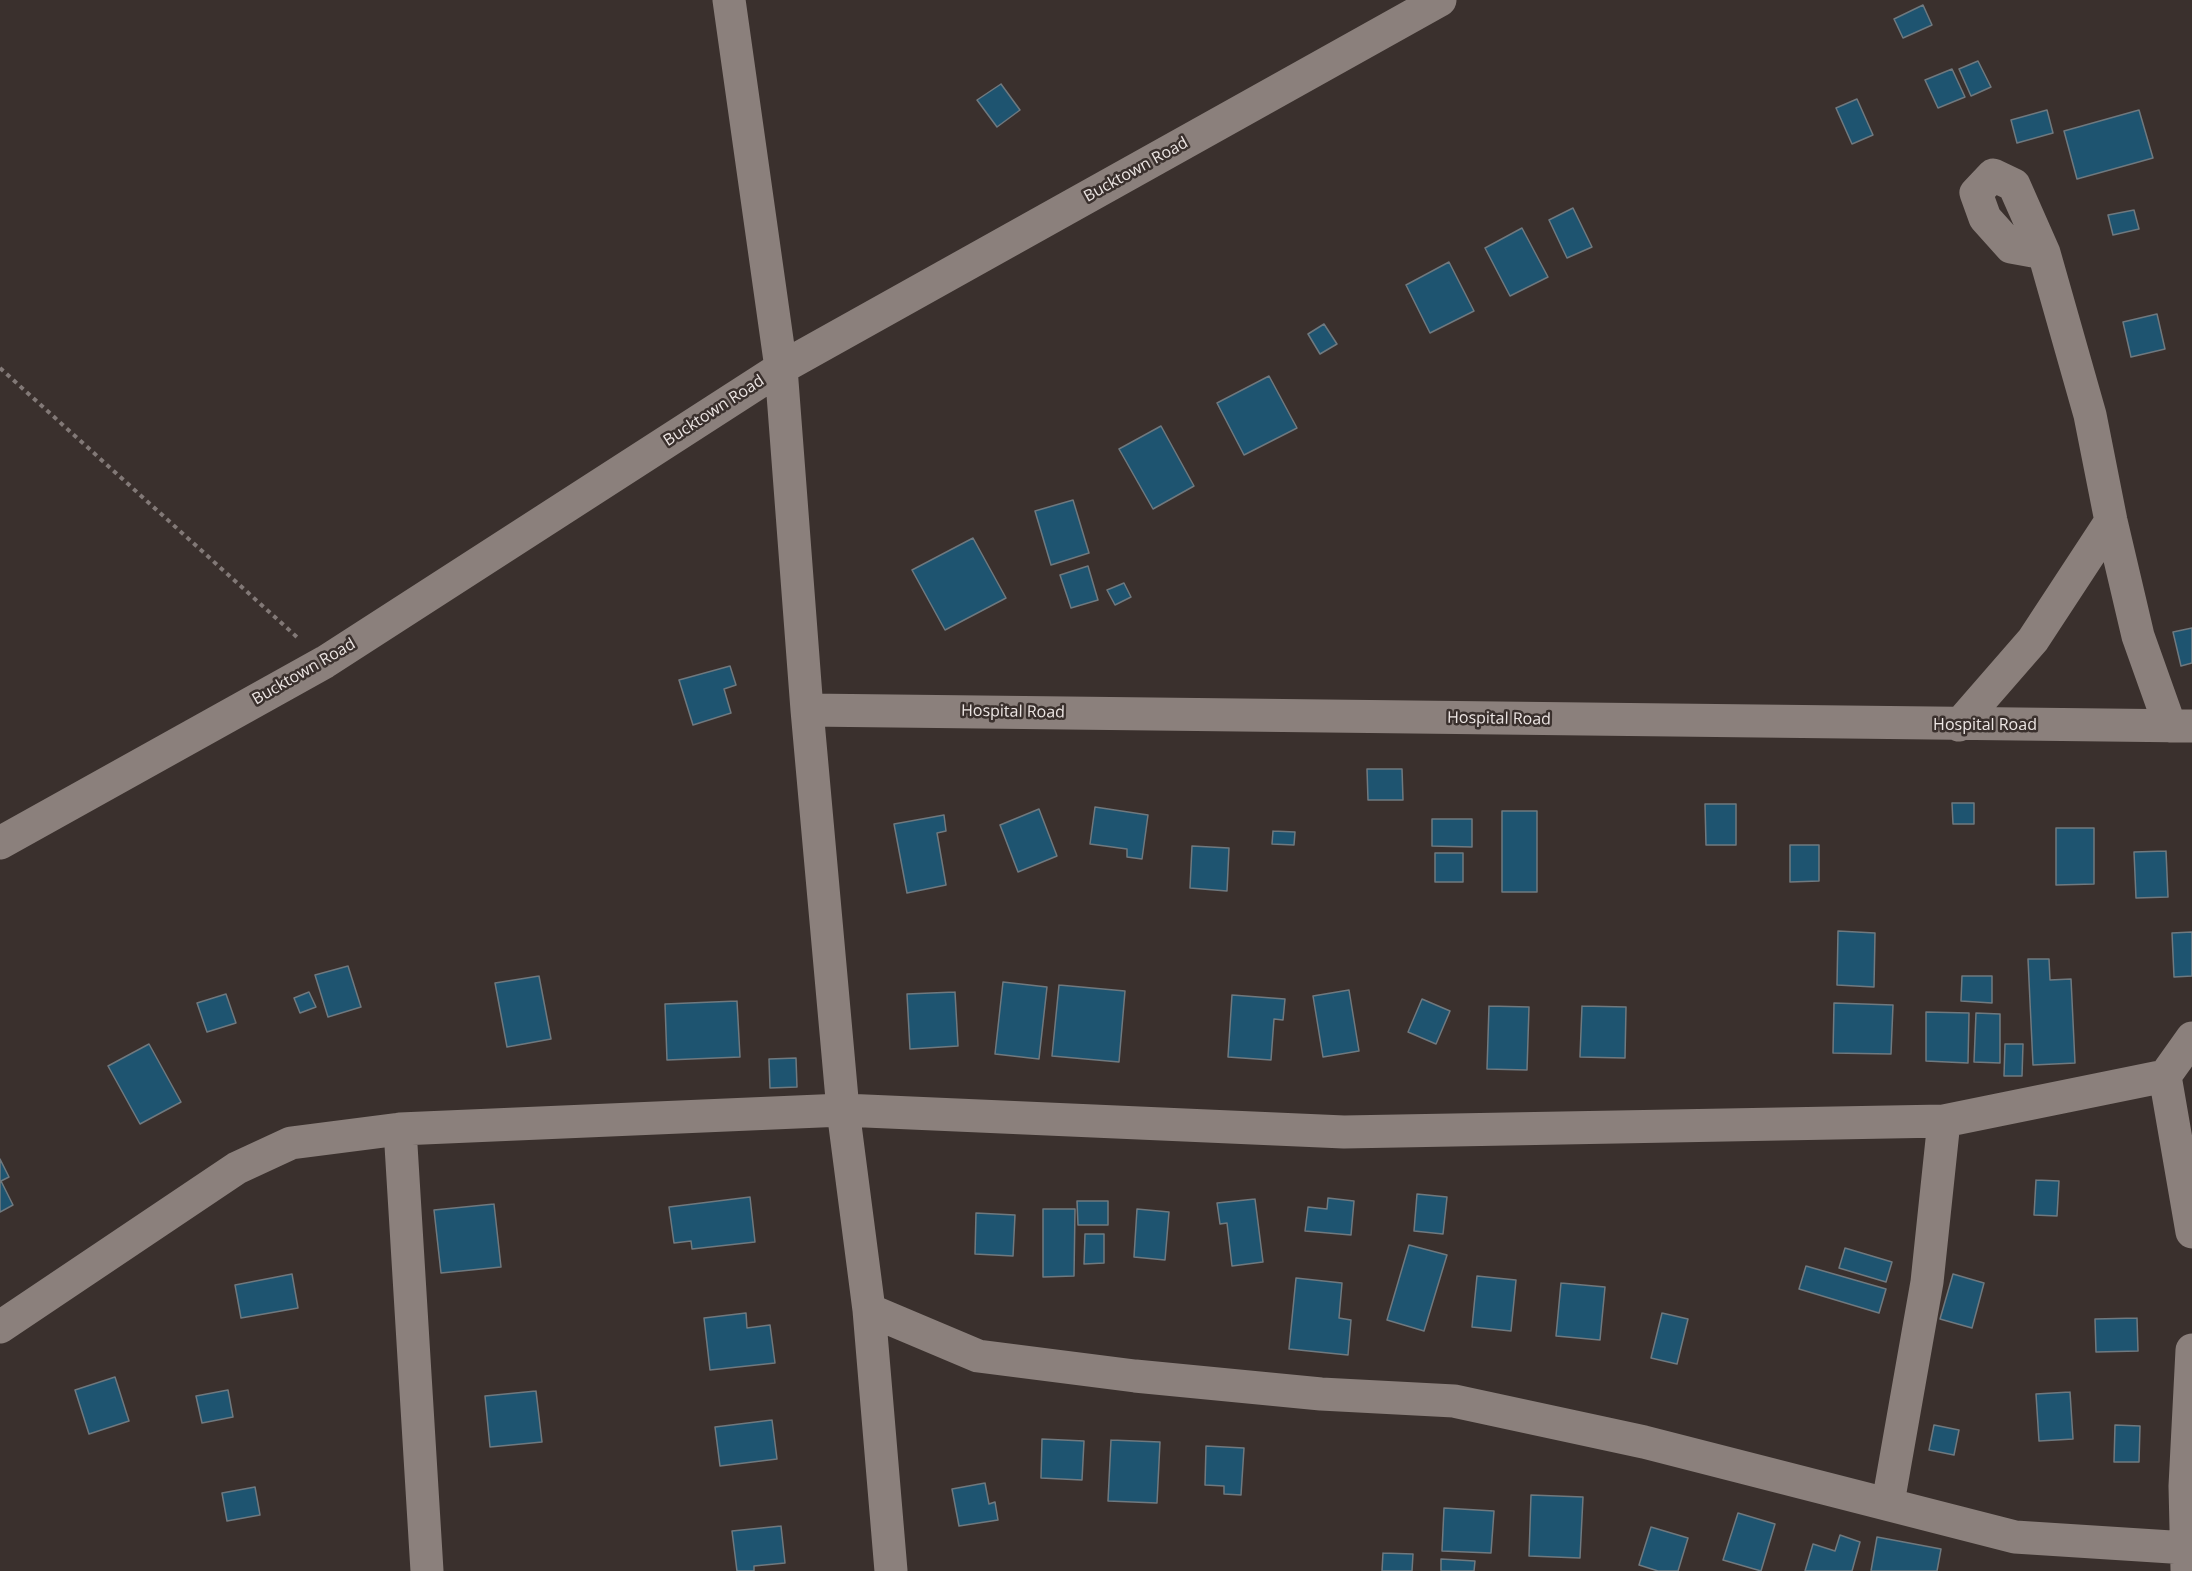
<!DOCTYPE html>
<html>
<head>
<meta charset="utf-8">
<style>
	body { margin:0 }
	canvas { display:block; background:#3a302d }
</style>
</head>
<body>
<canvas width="2192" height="1571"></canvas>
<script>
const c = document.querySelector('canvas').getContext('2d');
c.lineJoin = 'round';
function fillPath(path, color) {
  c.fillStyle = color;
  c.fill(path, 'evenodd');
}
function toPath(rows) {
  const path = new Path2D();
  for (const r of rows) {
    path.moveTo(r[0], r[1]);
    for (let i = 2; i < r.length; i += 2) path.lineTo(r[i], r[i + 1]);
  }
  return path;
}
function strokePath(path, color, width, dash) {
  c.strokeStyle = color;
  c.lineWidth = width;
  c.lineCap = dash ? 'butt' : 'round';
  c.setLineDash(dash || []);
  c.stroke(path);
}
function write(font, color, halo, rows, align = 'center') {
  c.font = font + ' "Open Sans",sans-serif';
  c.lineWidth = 5;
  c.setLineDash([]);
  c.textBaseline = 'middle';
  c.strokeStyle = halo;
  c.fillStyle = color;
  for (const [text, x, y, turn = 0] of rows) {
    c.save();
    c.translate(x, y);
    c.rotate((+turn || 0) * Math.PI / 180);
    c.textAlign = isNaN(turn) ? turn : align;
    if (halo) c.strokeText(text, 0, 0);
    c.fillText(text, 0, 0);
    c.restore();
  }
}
const building = toPath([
	[1923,5,1932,25,1903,38,1894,19,1923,5],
	[1978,61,1991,87,1971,96,1959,69,1978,61],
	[1952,69,1965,97,1938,108,1925,80,1952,69],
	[1001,84,1020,110,997,127,977,100,1001,84],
	[1857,99,1873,135,1852,144,1836,108,1857,99],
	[2047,110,2053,133,2017,143,2011,120,2047,110],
	[2139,110,2153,158,2077,179,2064,131,2139,110],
	[1573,208,1592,247,1567,258,1549,220,1573,208],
	[2134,210,2139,229,2113,235,2108,215,2134,210],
	[1522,228,1548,277,1510,296,1485,248,1522,228],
	[1449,262,1474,311,1430,333,1406,285,1449,262],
	[2157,314,2165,349,2131,357,2123,322,2157,314],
	[1324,324,1337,344,1320,354,1308,334,1324,324],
	[1269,376,1297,428,1244,455,1217,403,1269,376],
	[1161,426,1194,486,1153,509,1119,449,1161,426],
	[1073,500,1089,553,1051,565,1035,511,1073,500],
	[973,538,1006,598,945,630,912,570,973,538],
	[1088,566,1098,600,1071,608,1060,575,1088,566],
	[1124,583,1131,597,1115,605,1107,590,1124,583],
	[2192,628,2192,663,2181,666,2173,632,2192,628],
	[730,666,736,685,724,689,731,713,693,725,679,680,730,666],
	[1367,769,1402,769,1403,800,1368,800,1367,769],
	[1952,803,1974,803,1974,824,1953,824,1952,803],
	[1705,804,1736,804,1736,845,1706,845,1705,804],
	[1095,807,1148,815,1142,859,1127,857,1127,849,1090,844,1095,807],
	[1039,809,1057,856,1018,872,1000,825,1039,809],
	[1502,811,1537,811,1537,892,1502,892,1502,811],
	[944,815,946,831,937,833,946,885,907,893,894,824,944,815],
	[1432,819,1472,819,1472,847,1432,846,1432,819],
	[2056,828,2094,828,2094,884,2056,885,2056,828],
	[1273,831,1295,832,1294,845,1272,844,1273,831],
	[1790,845,1819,845,1819,881,1790,882,1790,845],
	[1192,846,1229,848,1227,891,1190,888,1192,846],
	[2166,851,2168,897,2136,898,2134,852,2166,851],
	[1435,853,1463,853,1463,882,1435,882,1435,853],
	[1838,931,1875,933,1874,987,1837,985,1838,931],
	[2192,932,2192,976,2174,977,2172,933,2192,932],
	[2028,959,2049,959,2050,980,2071,979,2075,1063,2033,1065,2028,959],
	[348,966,361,1007,328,1017,315,975,348,966],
	[539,976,551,1039,507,1047,495,983,539,976],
	[1962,976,1992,976,1992,1003,1961,1001,1962,976],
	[1003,982,1047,987,1039,1059,995,1054,1003,982],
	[1059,985,1125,991,1119,1062,1052,1056,1059,985],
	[1349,990,1359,1051,1323,1057,1313,996,1349,990],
	[309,992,316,1007,300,1013,294,998,309,992],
	[955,992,958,1046,910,1049,907,994,955,992],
	[226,994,236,1023,207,1032,197,1003,226,994],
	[1232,995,1285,999,1283,1020,1274,1019,1271,1060,1228,1057,1232,995],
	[1422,999,1450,1011,1436,1044,1408,1032,1422,999],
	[737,1001,740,1057,667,1060,665,1004,737,1001],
	[1834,1003,1893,1005,1891,1054,1833,1053,1834,1003],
	[1489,1006,1529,1007,1527,1070,1487,1069,1489,1006],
	[1582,1006,1626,1007,1625,1058,1580,1057,1582,1006],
	[1926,1012,1969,1013,1968,1063,1926,1061,1926,1012],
	[1976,1013,2000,1014,2000,1063,1974,1062,1976,1013],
	[149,1044,181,1102,140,1124,108,1066,149,1044],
	[2005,1044,2023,1044,2022,1076,2004,1076,2005,1044],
	[796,1058,797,1087,770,1088,769,1059,796,1058],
	[0,1159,9,1177,1,1181,13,1205,0,1212,0,1159],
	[2036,1180,2059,1181,2057,1216,2034,1215,2036,1180],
	[1417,1194,1447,1197,1443,1234,1414,1231,1417,1194],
	[750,1197,755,1242,692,1249,691,1241,674,1243,669,1207,750,1197],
	[1328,1198,1354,1201,1351,1235,1305,1231,1308,1207,1327,1209,1328,1198],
	[1255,1199,1263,1262,1232,1266,1227,1223,1220,1224,1217,1203,1255,1199],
	[1077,1201,1108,1201,1108,1225,1078,1225,1077,1201],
	[494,1204,501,1267,441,1273,434,1210,494,1204],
	[1043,1209,1075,1209,1074,1276,1043,1277,1043,1209],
	[1137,1209,1169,1212,1165,1260,1134,1257,1137,1209],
	[976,1213,1015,1215,1013,1256,975,1254,976,1213],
	[1085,1234,1104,1234,1104,1263,1084,1264,1085,1234],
	[1409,1245,1447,1255,1424,1331,1387,1320,1409,1245],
	[1845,1248,1892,1262,1886,1282,1839,1268,1845,1248],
	[1806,1266,1886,1289,1879,1313,1799,1289,1806,1266],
	[292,1274,298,1308,241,1318,235,1285,292,1274],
	[1953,1274,1984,1283,1972,1328,1940,1319,1953,1274],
	[1477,1276,1516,1280,1511,1331,1472,1327,1477,1276],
	[1296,1278,1342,1283,1339,1318,1351,1320,1348,1355,1289,1349,1296,1278],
	[1561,1283,1605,1287,1600,1340,1556,1336,1561,1283],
	[746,1313,747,1328,770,1325,775,1363,710,1370,704,1318,746,1313],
	[1662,1313,1688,1319,1677,1364,1651,1358,1662,1313],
	[2137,1318,2138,1351,2096,1352,2095,1319,2137,1318],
	[115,1377,129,1421,89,1434,75,1390,115,1377],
	[228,1390,233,1417,202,1423,196,1396,228,1390],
	[536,1391,542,1442,490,1447,485,1396,536,1391],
	[2070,1392,2073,1439,2039,1441,2036,1394,2070,1392],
	[772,1420,777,1459,720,1466,715,1427,772,1420],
	[1934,1425,1959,1430,1954,1455,1929,1450,1934,1425],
	[2115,1425,2140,1426,2139,1462,2114,1462,2115,1425],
	[1042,1439,1084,1441,1082,1480,1041,1478,1042,1439],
	[1111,1440,1160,1442,1157,1503,1108,1501,1111,1440],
	[1206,1446,1244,1448,1241,1495,1224,1494,1224,1486,1205,1485,1206,1446],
	[985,1483,989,1504,995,1502,998,1520,959,1526,952,1489,985,1483],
	[255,1487,260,1515,227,1521,222,1493,255,1487],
	[1531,1495,1583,1497,1580,1558,1529,1556,1531,1495],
	[1444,1508,1494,1511,1491,1553,1442,1551,1444,1508],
	[1738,1513,1775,1524,1761,1571,1723,1560,1738,1513],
	[781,1526,785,1563,754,1566,754,1571,737,1571,732,1531,781,1526],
	[1651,1527,1688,1538,1678,1571,1658,1571,1639,1565,1651,1527],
	[1840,1535,1860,1542,1852,1571,1805,1571,1813,1544,1835,1551,1840,1535],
	[1877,1537,1941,1549,1937,1571,1871,1571,1877,1537],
	[1383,1553,1413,1554,1412,1571,1382,1571,1383,1553],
	[1441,1559,1475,1561,1474,1571,1441,1571,1441,1559]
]);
fillPath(building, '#1e5470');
strokePath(building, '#6f797f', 1.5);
strokePath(toPath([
	[0,368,298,638]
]), '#827977', 4, [4.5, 4.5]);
strokePath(toPath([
	[729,0,781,368,807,710,843,1110,869,1310,891,1571],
	[2044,253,2011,247,1985,218,1976,193,1993,175,2014,185,2044,253,2090,415,2111,521,2138,636,2170,726],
	[807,710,2192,726],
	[1959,725,2033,640,2111,521],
	[0,843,325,662,781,368,1440,0],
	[2192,1038,2165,1076,2192,1232],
	[400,1129,427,1571],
	[869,1310,978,1356,1135,1376,1321,1394,1454,1401,1644,1442,2015,1537,2187,1548],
	[0,1327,237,1168,291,1143,400,1129,843,1110,1344,1132,1944,1121,2165,1076],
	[1888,1503,1927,1282,1944,1121],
	[2187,1569,2185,1486,2192,1350]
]), '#8b807c', 33);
write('16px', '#ede6e4', '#3a302d', [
	["Bucktown Road",1136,170,-29],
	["Bucktown Road",714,411,-33],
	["Bucktown Road",304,672,-30],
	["Hospital Road",1013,712,1],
	["Hospital Road",1499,719,1],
	["Hospital Road",1985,725]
]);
</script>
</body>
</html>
